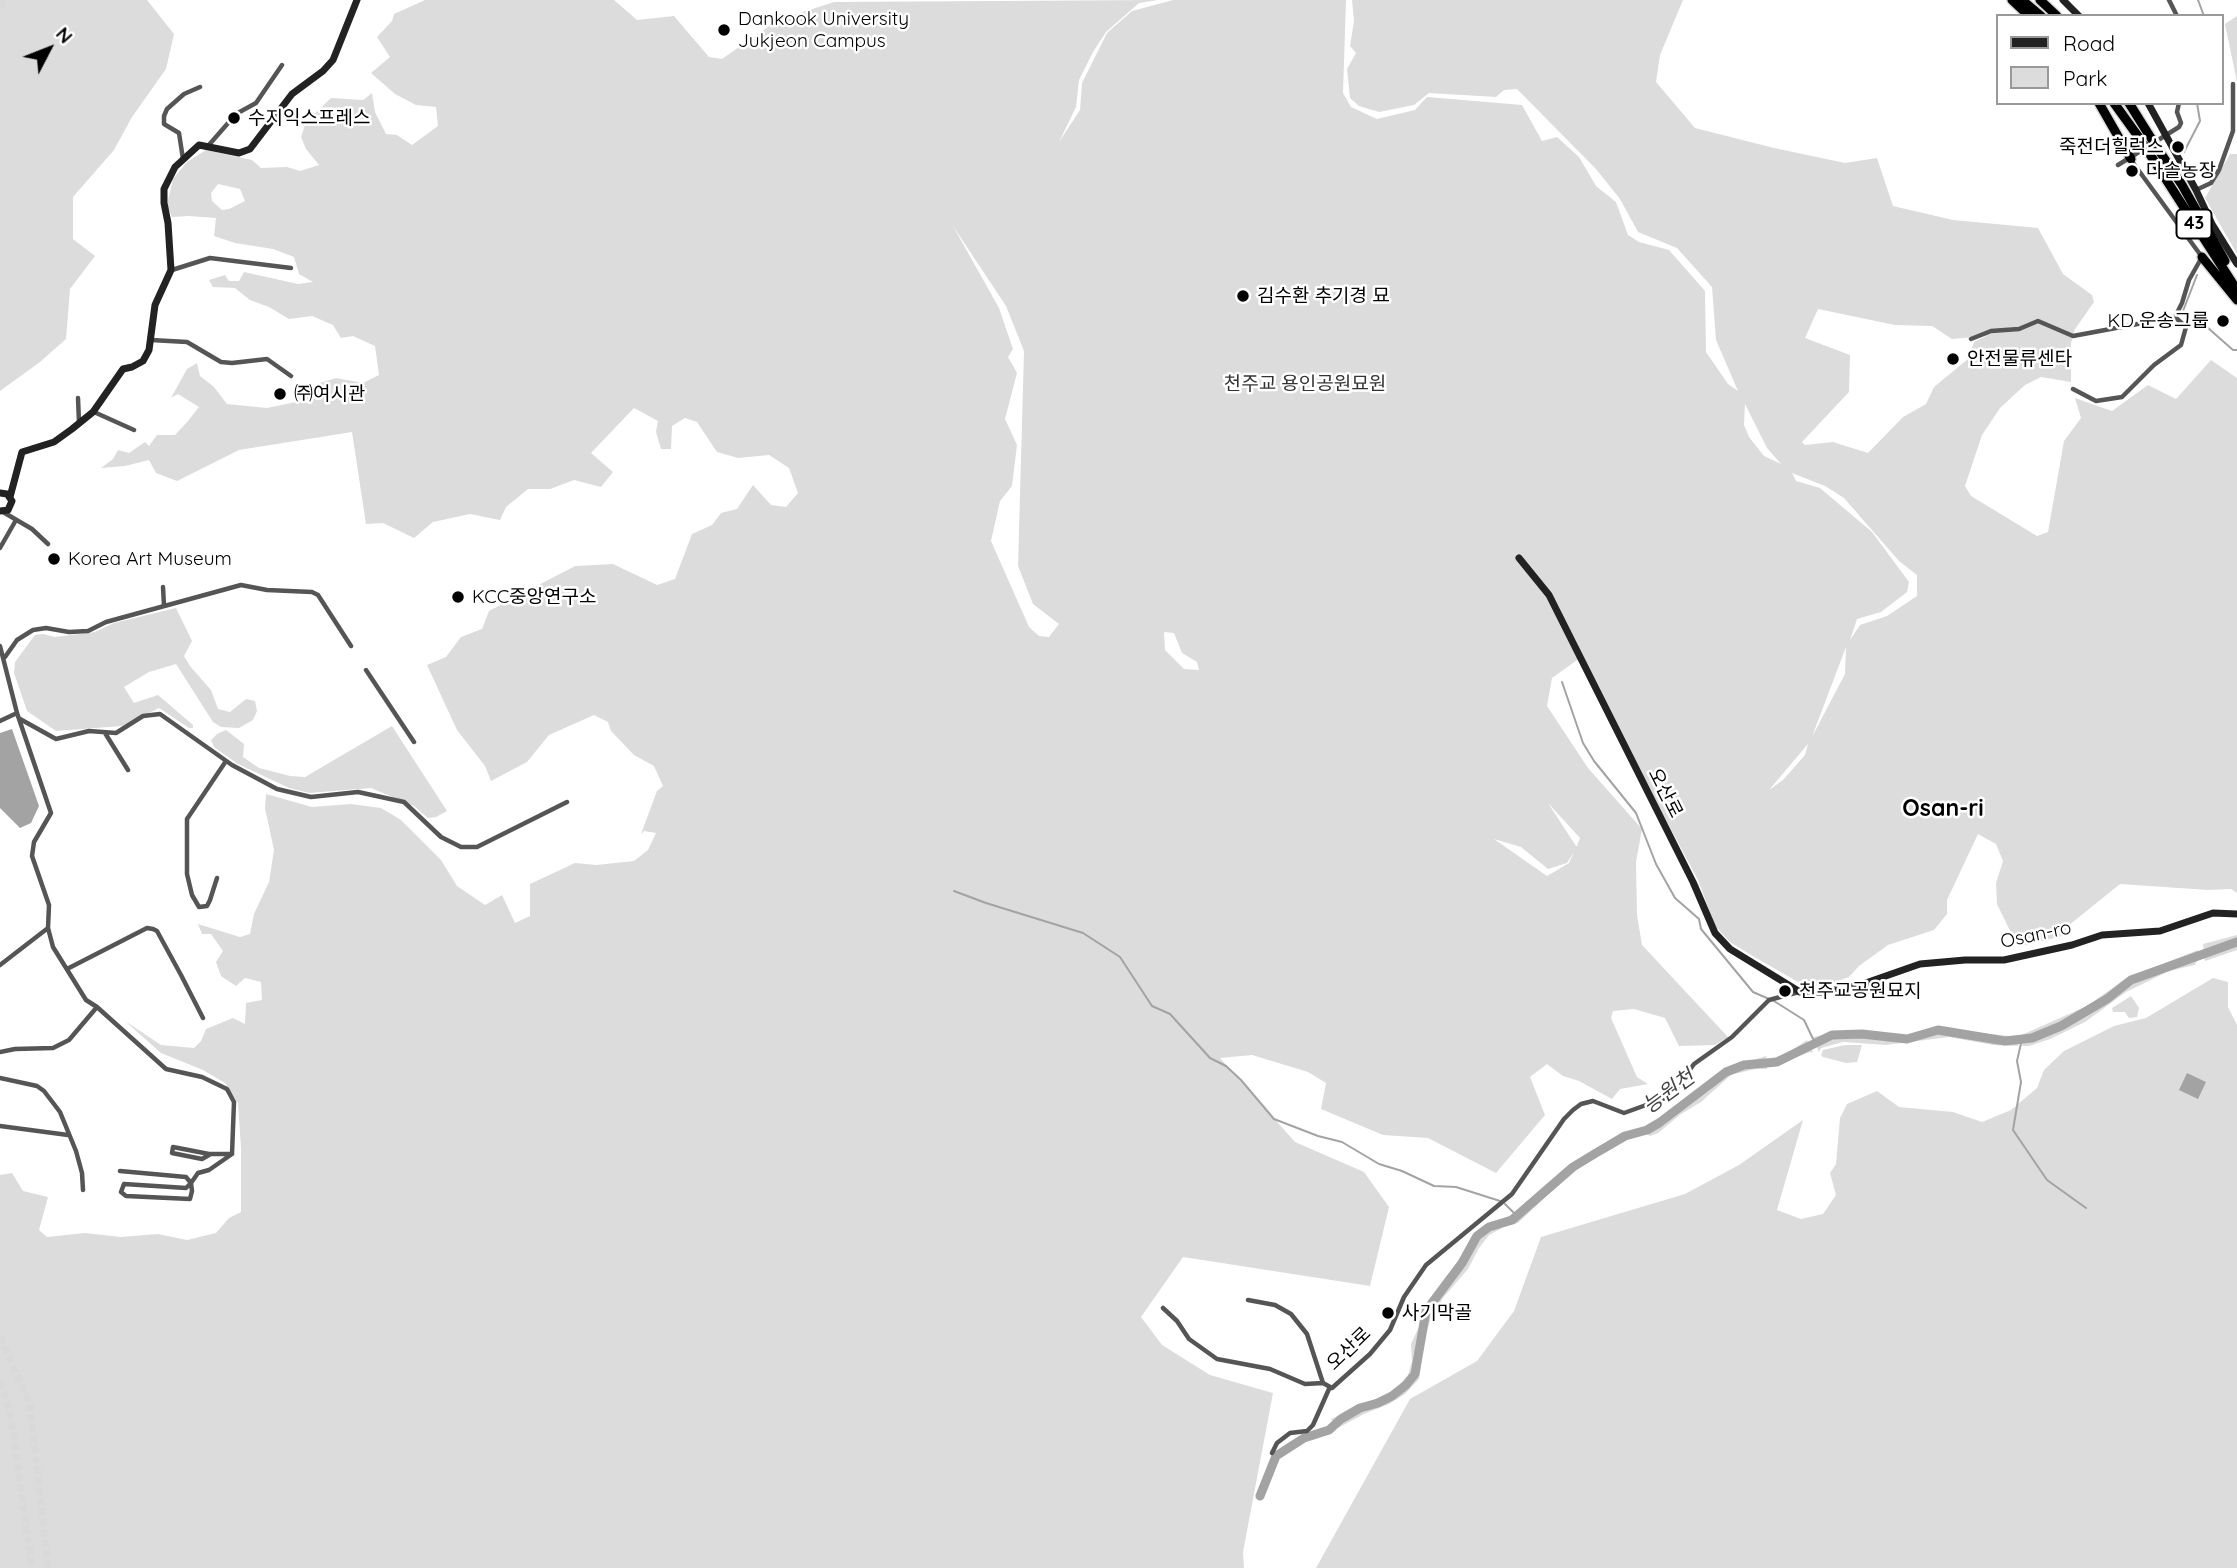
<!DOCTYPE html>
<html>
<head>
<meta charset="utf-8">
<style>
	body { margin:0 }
	#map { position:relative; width:2237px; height:1568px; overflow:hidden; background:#fff; font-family:Quicksand,sans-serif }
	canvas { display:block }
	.legend { position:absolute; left:1996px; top:14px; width:228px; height:91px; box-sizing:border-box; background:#fff; border:2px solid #999; margin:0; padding:9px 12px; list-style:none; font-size:21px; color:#000 }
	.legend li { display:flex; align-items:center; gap:14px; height:35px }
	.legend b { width:35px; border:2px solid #999 }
	.north { position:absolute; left:14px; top:14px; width:70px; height:70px; -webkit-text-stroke:5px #fff; paint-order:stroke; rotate:48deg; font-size:19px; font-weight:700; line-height:28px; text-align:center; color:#000 }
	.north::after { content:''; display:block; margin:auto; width:24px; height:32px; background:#000; clip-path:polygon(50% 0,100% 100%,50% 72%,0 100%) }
</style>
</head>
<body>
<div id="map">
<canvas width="2237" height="1568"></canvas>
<ul class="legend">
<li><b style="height:9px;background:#222"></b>Road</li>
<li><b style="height:19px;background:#dcdcdc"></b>Park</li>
</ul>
<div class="north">N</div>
</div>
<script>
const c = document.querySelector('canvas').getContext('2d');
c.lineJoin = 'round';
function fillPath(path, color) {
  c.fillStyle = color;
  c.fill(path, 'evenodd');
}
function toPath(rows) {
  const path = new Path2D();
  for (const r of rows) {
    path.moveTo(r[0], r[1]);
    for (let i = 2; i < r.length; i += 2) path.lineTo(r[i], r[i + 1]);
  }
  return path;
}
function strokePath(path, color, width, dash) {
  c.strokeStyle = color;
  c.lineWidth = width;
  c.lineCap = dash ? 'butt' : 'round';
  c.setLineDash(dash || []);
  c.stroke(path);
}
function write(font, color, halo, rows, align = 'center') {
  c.font = font + ' Quicksand,"Noto Sans KR",sans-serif';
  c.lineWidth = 5;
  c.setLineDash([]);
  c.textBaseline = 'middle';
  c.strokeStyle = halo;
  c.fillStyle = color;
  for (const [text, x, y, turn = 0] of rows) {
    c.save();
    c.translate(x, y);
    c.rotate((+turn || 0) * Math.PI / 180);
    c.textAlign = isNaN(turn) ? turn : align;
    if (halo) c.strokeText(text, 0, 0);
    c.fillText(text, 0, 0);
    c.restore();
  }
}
fillPath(toPath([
	[0,0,147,0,174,34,166,69,132,117,114,150,73,197,73,239,95,256,70,289,66,339,40,362,0,391],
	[425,0,614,0,637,20,674,16,709,57,722,59,778,20,834,2,1158,0,1139,3,1106,32,1093,52,1079,80,1076,107,1059,142,1080,110,1082,83,1107,33,1132,11,1173,0,1346,0,1343,93,1351,107,1377,119,1415,110,1427,97,1522,105,1542,141,1557,137,1579,157,1596,186,1616,202,1628,235,1639,242,1669,250,1705,291,1706,352,1728,384,1738,391,1716,340,1712,287,1677,248,1638,232,1620,199,1596,169,1517,89,1504,90,1496,97,1429,93,1414,105,1379,112,1359,106,1350,98,1347,69,1356,53,1350,46,1354,21,1352,0,1683,0,1660,55,1656,82,1695,128,1774,148,1845,163,1877,158,1893,206,1953,220,2038,228,2063,274,2092,295,2094,302,2075,329,2071,343,2071,382,2041,377,2025,385,2000,408,1982,435,1965,486,1971,496,2037,536,2048,532,2064,441,2081,418,2075,398,2112,411,2148,385,2176,399,2211,360,2237,378,2237,893,2231,889,2208,890,2120,884,2068,926,2062,936,2018,947,1997,904,1996,883,2003,861,1996,844,1978,834,1947,900,1947,914,1934,930,1888,945,1859,966,1849,977,1826,985,1805,986,1751,955,1730,942,1715,926,1698,880,1667,822,1662,822,1580,658,1552,678,1547,706,1588,768,1642,829,1636,862,1637,915,1642,945,1728,1037,1715,1045,1679,1046,1665,1018,1634,1009,1613,1011,1611,1018,1637,1077,1648,1084,1620,1089,1612,1099,1579,1081,1563,1076,1547,1064,1530,1077,1545,1115,1496,1173,1428,1138,1383,1135,1321,1109,1326,1083,1308,1072,1252,1055,1220,1058,1295,1142,1364,1172,1389,1207,1370,1286,1183,1257,1141,1317,1162,1345,1210,1375,1273,1393,1243,1552,1244,1568,0,1568,0,1175,12,1173,23,1191,48,1197,39,1230,47,1237,85,1233,121,1237,158,1234,187,1240,216,1233,229,1218,241,1212,241,1148,238,1103,225,1083,203,1070,161,1053,125,1021,161,1045,194,1048,201,1041,206,1029,233,1018,245,1024,246,1003,262,1000,261,982,245,978,236,986,221,976,216,962,223,951,211,934,202,934,198,924,240,937,250,934,254,914,269,882,274,850,265,808,266,794,312,807,351,804,381,808,401,820,441,860,457,886,485,905,502,895,515,923,530,916,530,884,575,863,596,865,634,861,648,850,656,833,644,831,641,834,657,791,663,786,654,766,634,755,611,731,608,722,594,715,549,735,527,762,491,781,485,766,457,730,427,665,446,657,461,637,482,629,489,611,575,566,613,564,657,585,675,579,692,534,712,525,721,513,737,509,753,485,771,505,786,507,798,493,789,468,769,455,738,458,717,452,697,422,685,418,672,426,671,449,661,449,656,432,658,421,634,408,591,453,613,472,601,487,574,480,550,489,528,489,506,507,500,520,470,514,433,522,414,538,383,523,366,524,352,432,239,450,177,481,156,473,149,460,125,466,101,468,113,459,118,450,129,453,145,442,149,446,157,435,175,435,188,421,199,407,178,394,171,398,187,369,197,363,200,376,214,387,227,404,267,408,296,402,310,386,336,378,363,383,379,375,375,346,353,336,341,338,333,325,312,316,289,319,269,307,250,300,235,288,213,287,209,280,225,275,229,281,239,281,244,272,298,284,313,282,299,274,294,257,273,249,235,243,214,236,216,218,189,216,172,217,167,205,173,179,187,162,206,150,252,160,261,168,287,167,300,171,319,165,306,149,301,137,306,122,331,98,363,100,372,93,375,112,386,134,397,135,412,145,438,126,436,107,416,105,395,94,371,73,390,57,377,37,392,21,394,14],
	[218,184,240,189,245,201,229,209,222,210,212,201,211,193],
	[953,226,1006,306,1024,351,1018,566,1033,604,1059,624,1049,637,1039,636,1029,627,991,541,1000,501,1012,486,1017,445,1005,419,1017,373,1008,357,1013,349,999,308],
	[1818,309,1895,325,1932,326,1952,339,1986,336,1974,342,1968,359,1934,387,1926,404,1903,417,1868,453,1833,442,1805,445,1802,442,1849,392,1850,355,1805,338],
	[1745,404,1767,448,1781,464,1764,456,1749,437,1744,425],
	[1792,473,1825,486,1844,498,1899,561,1917,575,1917,596,1887,616,1860,625,1850,640,1857,619,1881,612,1907,592,1909,582,1872,532,1820,488,1796,481],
	[1164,632,1174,633,1182,653,1197,662,1199,670,1184,669,1165,650],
	[1846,647,1845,674,1813,735,1813,734],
	[1808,744,1805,755,1783,780,1769,790],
	[1548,803,1580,838,1577,846,1576,846],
	[1494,839,1521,847,1548,869,1567,863,1574,852,1569,863,1547,876],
	[2237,16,2237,82,2225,24],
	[2230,154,2237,154,2237,254,2205,198],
	[176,608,192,641,184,656,190,666,211,690,218,709,230,712,246,699,255,701,257,711,253,720,239,728,221,727,213,722,176,664,149,672,124,687,134,703,158,695,193,725,193,728,189,728,159,708,122,726,56,731,27,711,14,673,15,662,35,635,43,634,55,637,95,632,114,623],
	[392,726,447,811,436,817,428,818,414,806,371,788,309,793,289,788,238,764,214,747,211,740,217,734,226,730,244,744,243,757,259,768,290,776,305,777],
	[2237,935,2237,941,2204,953,2203,944],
	[2237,942,2237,950,2205,961,2204,955],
	[2198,950,2198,955,2131,979,2107,998,2060,1024,2031,1036,2005,1039,1938,1029,1907,1039,1891,1039,1862,1034,1832,1034,1815,1042,1813,1037,1832,1033,1862,1033,1907,1038,1938,1028,2017,1037,2087,1006,2125,979],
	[2199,956,2195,965,2169,971,2126,992,2085,1022,2050,1039,2029,1046,2022,1046,2023,1040,2032,1039,2061,1026,2108,999,2132,981],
	[2213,978,2228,982,2228,1007,2237,1025,2237,1568,1316,1568,1410,1399,1477,1361,1514,1311,1541,1237,1685,1194,1739,1165,1803,1120,1777,1210,1801,1219,1823,1214,1836,1195,1830,1173,1836,1164,1840,1118,1847,1104,1877,1091,1899,1107,1953,1112,1982,1122,2011,1110,2037,1088,2044,1070,2064,1051,2114,1026,2146,1018],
	[2131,996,2139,1008,2137,1017,2129,1018,2125,1012,2113,1012,2112,1008],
	[1938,1031,2005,1043,2020,1041,2018,1046,1993,1045,1949,1037,1886,1045,1843,1042,1821,1048,1819,1052,1815,1043,1832,1036,1862,1036,1908,1041],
	[1807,1040,1813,1053,1810,1052,1773,1065,1775,1062,1773,1061,1773,1058,1786,1054],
	[1845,1045,1862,1045,1857,1062,1846,1063,1823,1057,1821,1055,1823,1050],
	[1766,1056,1767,1062,1744,1064,1725,1071,1683,1105,1659,1123,1647,1129,1640,1129,1646,1128,1662,1120,1726,1069],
	[1768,1063,1767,1069,1755,1069,1731,1075,1701,1102,1681,1114,1658,1133,1650,1136,1643,1132,1662,1123,1726,1072,1744,1066],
	[1614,1141,1573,1166,1519,1213,1516,1212,1529,1203,1570,1165],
	[1612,1144,1615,1146,1583,1163,1571,1173,1518,1223,1504,1227,1489,1235,1479,1248,1468,1269,1442,1299,1438,1309,1433,1304,1479,1232,1513,1214,1516,1216,1489,1226,1476,1236,1453,1276,1478,1237,1489,1228,1513,1221,1574,1168],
	[1430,1308,1433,1311,1424,1340,1419,1379,1405,1394,1389,1404,1364,1414,1338,1428,1335,1426,1341,1420,1333,1424,1331,1419,1395,1390,1408,1375,1412,1361,1411,1344,1426,1311,1414,1374,1406,1385,1392,1396,1360,1408,1343,1419,1360,1409,1392,1397,1407,1386,1416,1374,1427,1312]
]), '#dcdcdc');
fillPath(toPath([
	[12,729,39,806,31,823,20,828,0,808,0,733],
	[2187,1073,2206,1082,2198,1099,2179,1090]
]), '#a3a3a3');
strokePath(toPath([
	[2198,0,2204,16],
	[2184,152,2200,121,2197,103],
	[2197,275,2183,311,2191,320,2199,320,2233,350,2237,350],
	[1562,682,1583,743,1594,761,1636,813,1656,864,1675,898,1699,919,1701,929,1753,992,1769,999],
	[954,891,986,903,1083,933,1120,957,1152,1006,1170,1014,1210,1058,1226,1066,1241,1080,1274,1119,1318,1136,1342,1142,1379,1164,1402,1171,1434,1186,1456,1187,1500,1201],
	[1774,1001,1804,1020,1815,1043],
	[2022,1039,2017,1061,2021,1082,2013,1130,2047,1180,2086,1208],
	[1505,1204,1517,1216]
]), '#a3a3a3', 2);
strokePath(toPath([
	[1260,1496,1276,1456,1304,1438,1329,1430,1341,1419,1360,1408,1378,1403,1392,1396,1406,1385,1415,1374,1426,1311,1462,1263,1477,1236,1489,1227,1512,1220,1573,1167,1596,1153,1625,1136,1647,1130,1659,1123,1726,1072,1744,1065,1777,1062,1832,1035,1862,1034,1907,1039,1938,1030,2005,1041,2032,1038,2061,1026,2107,999,2131,980,2237,942]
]), '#a3a3a3', 9);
strokePath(toPath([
	[0,7,3,0],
	[0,1337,30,1404,48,1568],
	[0,1382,10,1411,32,1568]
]), '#d9d9d9', 7, [7, 3.5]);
const highway = toPath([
	[2012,0,2029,16],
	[2022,0,2041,16],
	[2040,0,2057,16],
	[2099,103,2131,159],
	[2114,103,2140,139],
	[2129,103,2149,135],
	[2160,152,2182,185,2225,261],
	[2151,156,2237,290],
	[2202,257,2237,300]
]);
strokePath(highway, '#dbdbdb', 12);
strokePath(toPath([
	[2169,0,2177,16],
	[208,146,236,114,256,103,282,65],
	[183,159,179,133,164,124,164,116,167,109,184,94,200,87],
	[2118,165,2179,127,2181,123,2177,112,2179,103],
	[2196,190,2211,183,2219,170,2233,131,2233,84],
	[172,270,210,258,291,268],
	[1971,339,1991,331,2019,329,2038,321,2073,336,2175,317],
	[151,340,187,342,221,362,232,363,267,359,291,376],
	[2073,389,2096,401,2122,397,2154,365,2181,345,2186,327,2175,317,2182,303,2189,280,2202,257,2131,160],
	[78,398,79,422],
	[94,412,134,430],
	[3,512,32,529,48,544],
	[0,548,16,520],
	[163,587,164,606],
	[0,646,17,713,51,813,34,842,32,856,49,905,48,928,53,947,86,1000,97,1007,166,1069,202,1077,227,1089,234,1102,232,1154],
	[5,657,17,640,33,630,46,628,69,632,88,631,106,622,241,585,267,590,312,592,318,595,351,646],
	[366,670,414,742],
	[20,719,56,739,89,731,116,733,143,716,160,714,232,765,277,789,311,797,358,792,404,802,441,837,461,847,477,847,567,802],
	[0,721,17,713],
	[105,733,128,770],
	[217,878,210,900,207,906,199,907,192,895,187,874,187,819,226,761],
	[0,965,48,928],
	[67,969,147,928,153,929,157,931,181,975,203,1018],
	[0,1052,15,1049,53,1048,69,1040,97,1007],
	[0,1078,37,1086,44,1091,60,1112,76,1151,82,1173,83,1190],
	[0,1126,68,1135],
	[173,1147,172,1153,202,1159,209,1155],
	[120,1171,186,1177,191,1183,192,1191,190,1199,126,1196,121,1192,124,1184,186,1188,191,1183,198,1173,209,1170,232,1154,209,1154,173,1147],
	[1248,1300,1275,1305,1291,1314,1307,1334,1323,1383,1332,1388,1370,1354,1390,1330,1404,1297,1426,1265,1512,1194,1564,1119,1573,1110,1581,1104,1593,1101,1624,1113,1671,1096,1694,1064,1732,1037,1769,1000,1799,992],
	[1163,1308,1177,1321,1189,1339,1217,1359,1270,1369,1305,1384,1323,1383],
	[1272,1453,1277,1443,1290,1433,1307,1431,1313,1425,1329,1389]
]), '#555', 4.5);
strokePath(toPath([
	[2063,0,2079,16],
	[2148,103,2196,190,2212,224,2237,264],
	[0,493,7,494,12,501,8,510,0,511],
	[10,497,22,452,54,442,72,429,93,412,123,369,132,367,143,361,149,350,155,305,171,270,168,223,164,203,164,189,175,167,199,145,239,153,250,149,292,94,323,71,333,60,357,0],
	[1519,558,1549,595,1693,882,1715,933,1730,949,1800,992,1825,992,1860,985,1920,964,1965,960,2004,960,2072,945,2102,935,2160,931,2213,913,2237,914]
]), '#222', 7);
strokePath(highway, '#000', 9);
const highwayBridge = toPath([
	[2149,135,2160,152],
	[2140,139,2151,156]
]);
strokePath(highwayBridge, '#dbdbdb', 12, []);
strokePath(highwayBridge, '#000', 9);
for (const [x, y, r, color] of [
	[724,30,7,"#000"],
	[234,118,7,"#000"],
	[2178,147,7,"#000"],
	[2132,171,7,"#000"],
	[1243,296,7,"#000"],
	[2223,321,7,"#000"],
	[1953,359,7,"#000"],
	[280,394,7,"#000"],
	[54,559,7,"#000"],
	[458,597,7,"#000"],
	[1785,991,7,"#000"],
	[1388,1313,7,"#000"]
]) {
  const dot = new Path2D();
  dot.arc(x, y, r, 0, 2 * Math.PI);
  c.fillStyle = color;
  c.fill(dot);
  strokePath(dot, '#fff', 2.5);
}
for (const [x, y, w] of [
	[2194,224,35]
]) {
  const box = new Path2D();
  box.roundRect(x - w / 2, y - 14.5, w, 29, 5);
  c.fillStyle = '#fff';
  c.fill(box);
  strokePath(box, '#000', 2);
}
write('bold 18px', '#000', null, [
	["43",2194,224]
]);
write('19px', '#000', '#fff', [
	["Dankook University",738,19],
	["Jukjeon Campus",738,41],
	["수지익스프레스",248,118],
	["죽전더힐럭스",2164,147,"right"],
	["다솔농장",2146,171],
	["김수환 추기경 묘",1257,296],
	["KD 운송그룹",2209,321,"right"],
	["안전물류센타",1967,359],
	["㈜여시관",294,394],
	["Korea Art Museum",68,559],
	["KCC중앙연구소",472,597],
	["천주교공원묘지",1799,991],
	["사기막골",1402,1313]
], 'left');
write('19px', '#333', '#fff', [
	["천주교 용인공원묘원",1305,384]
]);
write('19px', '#000', '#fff', [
	["오산로",1665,793,63],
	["Osan-ro",2036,935,-12],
	["오산로",1349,1349,-44]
]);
write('italic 21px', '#444', '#fff', [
	["능원천",1669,1092,-36]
]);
write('bold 23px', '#000', '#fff', [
	["Osan-ri",1943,809]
]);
</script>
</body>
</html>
